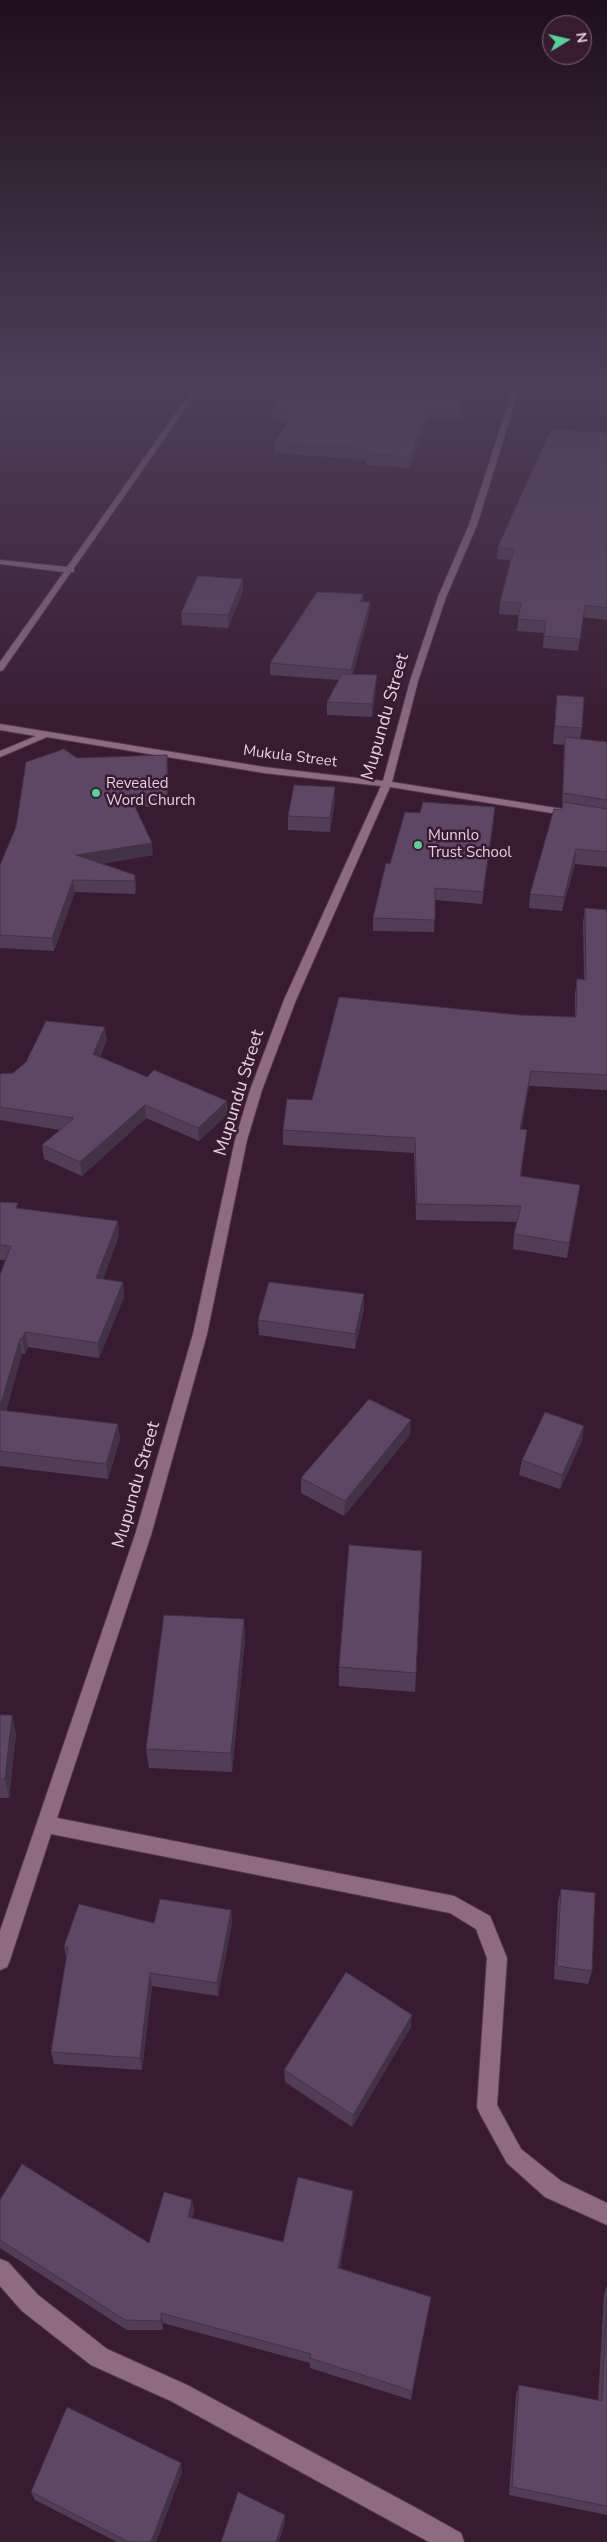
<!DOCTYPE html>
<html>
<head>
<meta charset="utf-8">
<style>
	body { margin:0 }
	#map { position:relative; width:607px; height:2542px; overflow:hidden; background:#381b30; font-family:"Nunito Sans",sans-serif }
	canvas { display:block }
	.north { position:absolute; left:542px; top:15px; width:50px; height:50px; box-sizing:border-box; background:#381b30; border:1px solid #7d6375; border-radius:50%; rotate:81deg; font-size:14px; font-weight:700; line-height:20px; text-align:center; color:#e5d0dd }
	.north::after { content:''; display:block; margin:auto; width:18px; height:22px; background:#54d396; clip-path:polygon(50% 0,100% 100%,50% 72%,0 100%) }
</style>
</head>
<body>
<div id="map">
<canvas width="607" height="2542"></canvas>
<div class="north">N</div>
</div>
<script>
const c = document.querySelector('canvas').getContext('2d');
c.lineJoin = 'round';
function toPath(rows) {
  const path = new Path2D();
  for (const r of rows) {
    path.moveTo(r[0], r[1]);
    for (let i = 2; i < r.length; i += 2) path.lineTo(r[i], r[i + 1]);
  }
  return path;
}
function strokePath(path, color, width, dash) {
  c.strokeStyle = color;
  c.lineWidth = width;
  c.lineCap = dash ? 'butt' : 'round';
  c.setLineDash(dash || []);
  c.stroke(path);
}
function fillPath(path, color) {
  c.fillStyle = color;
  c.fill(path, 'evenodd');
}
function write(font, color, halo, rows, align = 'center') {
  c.font = font + ' "Nunito Sans",sans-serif';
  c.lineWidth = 5;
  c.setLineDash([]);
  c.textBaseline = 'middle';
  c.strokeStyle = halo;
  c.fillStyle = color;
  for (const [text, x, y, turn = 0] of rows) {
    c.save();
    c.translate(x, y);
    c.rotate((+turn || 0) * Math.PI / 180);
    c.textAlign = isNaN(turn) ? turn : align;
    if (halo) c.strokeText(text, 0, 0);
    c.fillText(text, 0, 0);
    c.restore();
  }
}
const minor = toPath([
	[193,389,199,389,74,568,74,572,71,572,3,670,0,671,0,662,64,572,0,564,0,560,67,567,193,389],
	[513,389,519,389,477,525,446,597,418,681,392,782,607,816,607,822,390,787,296,1000,262,1090,247,1140,207,1334,151,1535,57,1818,454,1896,490,1916,507,1958,497,2105,521,2149,561,2181,607,2203,607,2225,545,2197,507,2163,480,2114,477,2107,487,1958,476,1929,450,1913,51,1834,10,1960,7,1967,0,1970,0,1931,135,1535,193,1334,235,1140,250,1090,284,1000,381,786,264,773,47,737,0,757,0,751,36,736,0,730,0,724,264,767,383,781,410,681,438,597,469,525,513,389],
	[0,2259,8,2262,38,2295,107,2349,187,2385,418,2509,461,2533,464,2542,429,2542,171,2401,91,2365,22,2311,0,2286,0,2259]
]);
strokePath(minor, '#52394a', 2);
fillPath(minor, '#8e6b83');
fillPath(toPath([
	[466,389,459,420,429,418,409,468,366,465,366,460,275,453,275,442,288,422,272,421,272,411],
	[581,389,607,389,607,391,581,390],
	[607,433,607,620,583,617,578,651,543,648,544,633,517,631,519,615,499,614,500,602,511,560,497,559,498,547],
	[243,591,228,628,182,625,181,613],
	[363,594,363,602,370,602,369,613,353,674,376,688,372,717,327,715,327,702,339,680,270,675,270,663],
	[557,695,582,728,580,739,607,742,607,867,575,864,562,911,529,908,530,894,562,809,564,745,553,744],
	[77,758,168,767,168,806,135,807,153,855,101,864,135,875,136,888,135,894,75,892,54,951,0,948,0,865],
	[335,801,330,832,288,830,288,816],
	[494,819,482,904,435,900,434,932,373,931,373,918,390,864],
	[585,908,607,910,607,1090,529,1086,521,1129,527,1130,521,1176,578,1200,567,1258,513,1249,514,1234,517,1222,416,1220,414,1153,283,1145,283,1130,312,1100,519,1015,575,1017,575,994,577,979,584,980,583,923],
	[107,1040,100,1057,228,1114,199,1141,146,1118,82,1176,44,1159,42,1145,60,1130,0,1120,0,1074,13,1073],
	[0,1202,19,1209,119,1236,103,1279,123,1282,124,1297,99,1358,28,1347,25,1354,22,1354,6,1411,118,1424,120,1439,108,1479,0,1466,0,1275,6,1260,0,1260],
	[364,1294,364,1309,355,1349,259,1335,258,1320],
	[410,1435,344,1516,301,1493,301,1478],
	[582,1441,560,1489,519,1475,522,1460],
	[244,1619,245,1639,232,1772,149,1768,146,1749],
	[339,1667,416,1673,415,1692,339,1686],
	[0,1715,12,1715,16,1735,9,1798,0,1798],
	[561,1889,592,1971,588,1984,554,1979,558,1902],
	[231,1910,232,1923,218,1996,152,1986,142,2070,54,2064,51,2052,66,1958,64,1946,154,1923],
	[411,2027,352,2127,285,2082,284,2070],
	[353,2191,352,2202,340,2268,431,2297,411,2400,310,2368,310,2363,163,2323,163,2330,127,2330,0,2248,0,2200,149,2243,192,2200,194,2211,192,2218,283,2242],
	[607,2286,607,2515,509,2495,516,2395,519,2385,598,2401,604,2294],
	[182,2472,156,2542,117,2542,35,2500,31,2492]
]), '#513d56');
fillPath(toPath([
	[465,389,466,389,459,420,459,410],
	[429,408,429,418,409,468,409,457],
	[243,579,243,591,228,628,228,615],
	[370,602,369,613,351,681,351,670],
	[377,675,376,688,372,717,372,704],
	[167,755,168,767,168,806,167,794],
	[335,787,335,801,330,832,330,818],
	[495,807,494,819,482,904,483,892],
	[152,843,153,855,77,868,76,855],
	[576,849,575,864,562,911,564,897],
	[135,875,136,888,135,894,134,881],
	[73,880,75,892,54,951,52,938],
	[105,1027,107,1040,95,1068,93,1054],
	[531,1071,529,1086,519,1145,520,1129],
	[227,1101,228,1114,199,1141,198,1128],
	[145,1105,146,1118,82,1176,80,1162],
	[580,1185,578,1200,567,1258,569,1243],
	[118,1221,119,1236,98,1293,96,1278],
	[123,1282,124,1297,99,1358,98,1343],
	[364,1294,364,1309,355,1349,355,1334],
	[25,1332,28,1347,25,1354,22,1339],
	[20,1339,22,1354,2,1425,0,1416,0,1406],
	[411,1420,410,1435,344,1516,345,1501],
	[118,1424,120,1439,108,1479,106,1464],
	[584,1426,582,1441,560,1489,562,1475],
	[244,1619,245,1639,232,1772,231,1753],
	[12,1715,16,1735,9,1798,5,1779],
	[231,1910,232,1923,218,1996,217,1983],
	[150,1973,152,1986,142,2070,140,2058],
	[412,2015,411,2027,352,2127,353,2115],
	[353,2191,352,2202,338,2278,338,2268],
	[192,2200,194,2211,189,2228,188,2217],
	[161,2313,163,2323,163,2330,161,2321],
	[181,2463,182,2472,156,2542,151,2542],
	[285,2515,285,2523,279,2542,276,2542]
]), '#423246');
const building = toPath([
	[281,389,465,389,459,410,429,408,409,457,366,454,368,449,275,442,294,413,272,411,281,389],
	[551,429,607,433,607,608,585,605,580,639,544,636,546,621,518,619,521,603,500,602,514,549,498,547,551,429],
	[198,576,243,579,228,615,181,613,198,576],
	[317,592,363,594,360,602,370,602,351,670,270,663,317,592],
	[342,674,377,675,372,704,327,702,342,674],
	[557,695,584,697,582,728,555,726,557,695],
	[565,737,607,742,607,800,563,793,565,737],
	[64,749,77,758,167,755,167,794,129,794,152,843,76,855,135,875,134,881,73,880,52,938,0,935,0,865,16,827,26,762,64,749],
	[294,785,335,787,330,818,288,816,294,785],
	[423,802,495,807,483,892,435,888,435,920,373,918,386,863,390,864,405,812,420,813,423,802],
	[563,802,607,809,607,852,576,849,564,897,530,894,554,809,562,810,563,802],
	[585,908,607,910,607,1075,531,1071,520,1129,527,1130,520,1176,580,1185,569,1243,514,1234,521,1206,417,1204,415,1138,283,1130,287,1099,312,1100,339,997,519,1015,576,1017,577,979,586,980,585,908],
	[46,1021,105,1027,93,1054,147,1077,154,1070,227,1101,198,1128,145,1105,80,1162,42,1145,74,1118,0,1107,0,1074,13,1073,26,1062,46,1021],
	[0,1202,18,1203,16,1208,118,1221,96,1278,123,1282,98,1343,25,1332,22,1339,20,1339,0,1406,0,1275,11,1246,0,1245,0,1202],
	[269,1282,364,1294,355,1334,258,1320,269,1282],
	[369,1399,411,1420,345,1501,301,1478,369,1399],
	[0,1410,118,1424,106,1464,0,1451,0,1410],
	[545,1412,584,1426,562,1475,522,1460,545,1412],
	[349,1545,422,1551,416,1673,339,1667,349,1545],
	[164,1615,244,1619,231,1753,146,1749,164,1615],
	[0,1715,12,1715,5,1779,0,1779,0,1715],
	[561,1889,595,1893,592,1971,557,1966,561,1889],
	[160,1899,231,1910,217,1983,150,1973,140,2058,51,2052,68,1948,64,1946,79,1904,154,1923,160,1899],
	[346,1972,412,2015,353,2115,284,2070,346,1972],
	[22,2164,149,2243,164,2192,192,2200,188,2217,283,2242,298,2177,353,2191,338,2268,431,2297,412,2391,310,2358,311,2354,161,2313,161,2321,125,2320,0,2240,0,2200,22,2164],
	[607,2298,607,2506,512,2487,519,2385,602,2401,607,2298],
	[67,2407,181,2463,151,2542,129,2542,31,2492,67,2407],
	[238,2492,285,2515,276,2542,221,2542,238,2492]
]);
fillPath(building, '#5e4764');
strokePath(building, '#423246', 1);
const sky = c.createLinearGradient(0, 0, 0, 745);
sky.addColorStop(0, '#1f0f1a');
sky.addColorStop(0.52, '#4d3f59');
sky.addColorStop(1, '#4d3f5900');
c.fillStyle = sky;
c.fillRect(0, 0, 607, 745);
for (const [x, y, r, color] of [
	[96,793,5,"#54d396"],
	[418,845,5,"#54d396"]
]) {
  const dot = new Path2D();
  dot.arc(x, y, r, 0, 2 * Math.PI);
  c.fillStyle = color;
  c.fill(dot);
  strokePath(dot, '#381b30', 2);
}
write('15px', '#e5d0dd', '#381b30', [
	["Mukula Street",290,757,7]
]);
write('15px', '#e5d0dd', '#381b30', [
	["Revealed",106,784],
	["Word Church",106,801],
	["Munnlo",428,836],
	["Trust School",428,853]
], 'left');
write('18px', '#e5d0dd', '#381b30', [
	["Mupundu Street",386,717,-74],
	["Mupundu Street",240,1093,-73],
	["Mupundu Street",137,1485,-74]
]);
</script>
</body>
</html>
